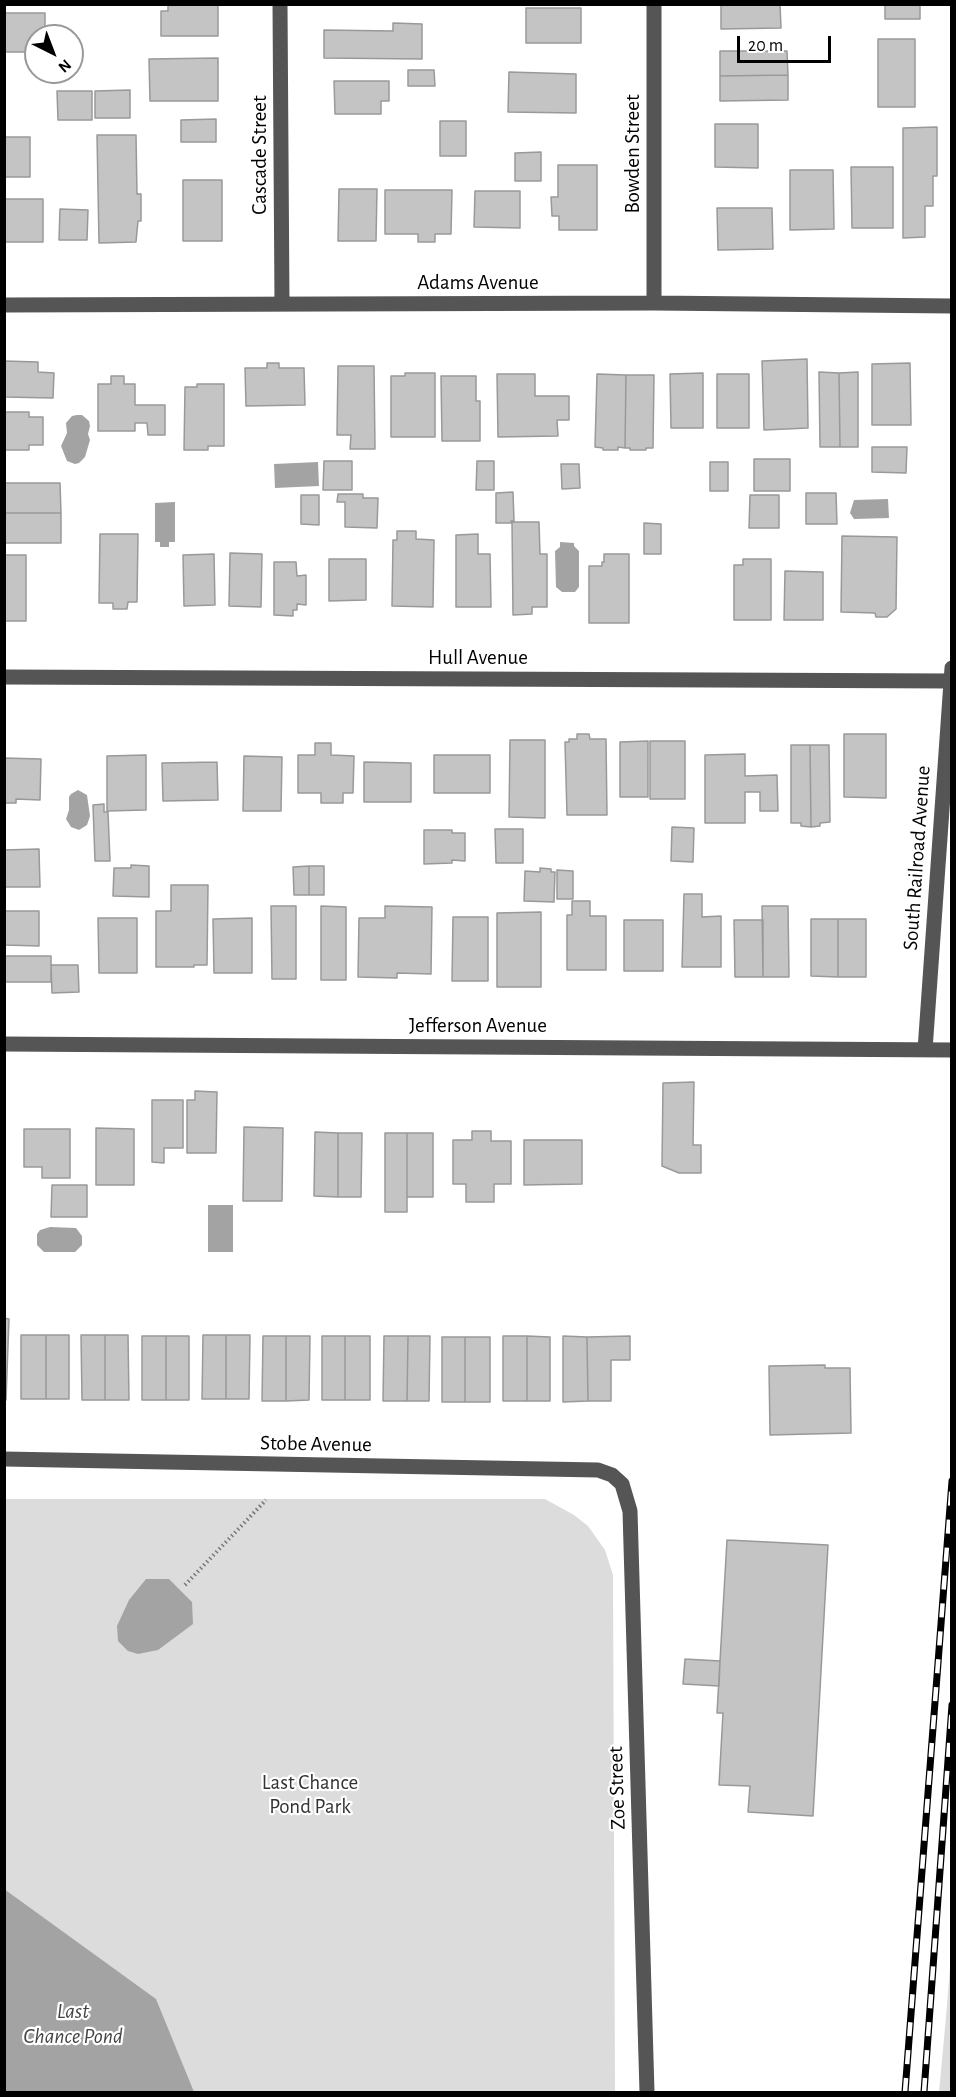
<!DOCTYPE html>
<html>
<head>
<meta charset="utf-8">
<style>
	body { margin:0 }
	#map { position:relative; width:956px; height:2097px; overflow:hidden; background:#fff; font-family:"Alegreya Sans",sans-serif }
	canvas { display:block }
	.frame { position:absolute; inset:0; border:6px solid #000; pointer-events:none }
	.north { position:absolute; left:24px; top:24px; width:60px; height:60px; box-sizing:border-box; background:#fff; border:2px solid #999; border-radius:50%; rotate:138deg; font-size:16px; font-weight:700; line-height:24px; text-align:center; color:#000 }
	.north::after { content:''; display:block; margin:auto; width:21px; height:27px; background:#000; clip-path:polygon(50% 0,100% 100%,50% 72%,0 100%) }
	.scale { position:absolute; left:737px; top:36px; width:94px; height:27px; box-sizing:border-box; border:3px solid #000; border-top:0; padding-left:8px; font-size:18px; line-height:21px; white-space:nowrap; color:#000; -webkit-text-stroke:4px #fff; paint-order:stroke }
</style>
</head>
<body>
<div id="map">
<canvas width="956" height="2097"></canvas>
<div class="frame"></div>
<div class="north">N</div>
<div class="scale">20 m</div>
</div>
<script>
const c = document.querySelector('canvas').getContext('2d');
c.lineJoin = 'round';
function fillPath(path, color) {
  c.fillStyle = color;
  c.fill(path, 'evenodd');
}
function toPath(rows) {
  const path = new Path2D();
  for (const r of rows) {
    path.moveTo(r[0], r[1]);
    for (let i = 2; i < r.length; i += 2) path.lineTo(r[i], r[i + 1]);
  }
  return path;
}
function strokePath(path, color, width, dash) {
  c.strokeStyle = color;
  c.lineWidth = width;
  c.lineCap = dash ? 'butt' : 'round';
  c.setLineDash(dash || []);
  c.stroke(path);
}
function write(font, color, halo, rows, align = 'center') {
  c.font = font + ' "Alegreya Sans",sans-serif';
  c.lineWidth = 4.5;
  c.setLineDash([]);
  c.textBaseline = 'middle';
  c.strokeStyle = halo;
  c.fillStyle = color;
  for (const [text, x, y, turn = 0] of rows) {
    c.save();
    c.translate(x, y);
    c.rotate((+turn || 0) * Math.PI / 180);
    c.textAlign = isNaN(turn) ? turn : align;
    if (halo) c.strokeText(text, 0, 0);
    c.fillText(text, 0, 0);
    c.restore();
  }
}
fillPath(toPath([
	[4,1499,545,1499,574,1515,588,1526,605,1550,613,1575,615,2092,5,2092],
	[951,1955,951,2092,939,2092,946,2017]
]), '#dcdcdc');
fillPath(toPath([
	[77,415,82,415,89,421,90,426,88,434,90,440,85,457,79,463,75,464,67,461,61,446,67,433,66,423,72,416],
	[318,462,319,486,275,488,274,464],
	[888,499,889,518,854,519,850,513,854,500],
	[175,502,175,542,169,542,169,547,160,547,160,542,155,542,155,503],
	[560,542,574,543,574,546,579,551,579,587,575,592,562,592,556,587,555,551,560,547],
	[78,790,87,795,90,816,87,825,79,830,71,827,66,819,69,810,69,797,71,794],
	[208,1205,233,1205,233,1252,208,1252],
	[50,1227,76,1228,82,1236,82,1245,75,1252,44,1252,37,1245,37,1234,40,1230],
	[146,1579,169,1579,192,1602,193,1624,158,1650,138,1654,128,1651,118,1641,117,1626,129,1600],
	[4,1889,156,1999,194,2092,5,2092]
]), '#a3a3a3');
const building = toPath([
	[168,4,218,4,218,36,161,36,161,11,168,11,168,4],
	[721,4,780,4,781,28,721,29,721,4],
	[885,4,920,4,920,19,885,19,885,4],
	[526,8,581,8,581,43,526,43,526,8],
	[4,13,45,13,45,36,36,36,36,52,4,52,4,13],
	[393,23,422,24,422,59,324,58,324,30,393,31,393,23],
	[878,39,915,39,915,107,878,107,878,39],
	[720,51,787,51,788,75,720,76,720,51],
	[218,58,218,101,150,101,149,59,218,58],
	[408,70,434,70,435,86,408,86,408,70],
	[509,72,576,74,576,113,508,112,509,72],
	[788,75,788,100,720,101,720,76,788,75],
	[334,81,389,81,389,101,381,101,381,114,335,114,334,81],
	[130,90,130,118,95,118,95,91,130,90],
	[57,91,92,91,92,120,58,120,57,91],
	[216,119,216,142,181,142,181,120,216,119],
	[440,121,466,121,466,156,440,156,440,121],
	[715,124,758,124,758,168,715,167,715,124],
	[937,127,937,176,933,176,933,206,925,206,925,237,903,238,903,128,937,127],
	[97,135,136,135,137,194,141,194,141,221,138,221,136,242,99,243,97,135],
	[4,137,30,137,30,177,4,177,4,137],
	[541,152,541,181,515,181,515,153,541,152],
	[558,165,597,165,597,230,559,230,559,216,552,216,551,197,558,197,558,165],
	[851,167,893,167,893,228,852,228,851,167],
	[790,170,833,170,834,229,790,230,790,170],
	[183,180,222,180,222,241,183,241,183,180],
	[339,189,377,189,376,241,338,241,339,189],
	[385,190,452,190,451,234,435,234,435,242,418,242,418,234,385,234,385,190],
	[475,191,520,191,520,228,474,227,475,191],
	[4,199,43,199,43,242,4,242,4,199],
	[717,208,772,208,773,249,718,250,717,208],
	[60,209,88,210,87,240,59,240,60,209],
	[807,359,808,428,764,430,762,361,807,359],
	[4,361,38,362,38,372,54,373,53,398,4,397,4,361],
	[267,363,279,363,279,368,304,368,305,405,246,406,245,368,267,368,267,363],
	[910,363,911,425,872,425,872,364,910,363],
	[338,366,374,366,375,449,350,449,351,435,337,435,338,366],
	[819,372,839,373,840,447,820,447,819,372],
	[858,372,858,447,840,447,839,373,858,372],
	[405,373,435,373,435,437,391,437,391,376,405,376,405,373],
	[703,373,703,428,671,428,670,374,703,373],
	[497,374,535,374,535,396,569,396,569,420,557,420,558,436,498,437,497,374],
	[597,374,626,375,625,448,618,447,618,450,603,450,603,448,595,447,597,374],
	[717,374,749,374,749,428,717,428,717,374],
	[626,375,654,375,653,448,646,448,646,450,630,450,630,448,625,448,626,375],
	[111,376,124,376,124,384,135,384,135,405,165,405,165,435,148,435,147,423,135,423,135,431,98,431,98,384,111,384,111,376],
	[441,376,476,376,476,401,480,401,480,441,442,441,441,376],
	[197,384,224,384,224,446,208,446,208,450,184,450,185,387,197,387,197,384],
	[4,412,29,412,29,417,43,417,43,445,29,445,29,450,4,450,4,412],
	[872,447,907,447,906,473,872,472,872,447],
	[754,459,790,459,790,491,754,491,754,459],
	[324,461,352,461,352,490,323,490,324,461],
	[477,461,494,461,494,490,476,490,477,461],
	[710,462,728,462,728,491,710,491,710,462],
	[561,464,579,464,580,488,562,489,561,464],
	[4,483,60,483,61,513,4,513,4,483],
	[513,492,514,521,511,521,511,523,496,523,496,493,513,492],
	[806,493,836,493,837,524,806,524,806,493],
	[338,494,363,494,363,498,378,498,377,528,345,527,345,502,337,502,338,494],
	[301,495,319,495,319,525,301,524,301,495],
	[750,495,779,495,779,528,749,528,750,495],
	[4,513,61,513,61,543,4,543,4,513],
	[512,522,539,522,540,554,547,554,547,607,532,607,532,614,513,615,512,522],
	[644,523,661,524,661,554,644,554,644,523],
	[397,531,416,531,416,539,434,540,433,607,392,606,393,540,397,540,397,531],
	[100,534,138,534,137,602,128,602,127,609,113,609,113,603,99,603,100,534],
	[478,534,478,554,490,554,491,607,456,607,456,535,478,534],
	[842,536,897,537,896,609,887,617,876,617,875,613,841,612,842,536],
	[230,553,262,554,261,607,229,606,230,553],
	[214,554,215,605,184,606,183,555,214,554],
	[604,554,629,554,629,623,589,623,589,566,602,566,602,562,604,562,604,554],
	[4,555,26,555,26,621,4,621,4,555],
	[329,559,366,559,366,600,329,601,329,559],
	[743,559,771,559,771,620,734,620,734,565,743,565,743,559],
	[274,562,296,562,297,576,306,575,306,605,297,604,297,610,293,610,293,616,274,615,274,562],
	[785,571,823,572,823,620,784,620,785,571],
	[577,734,589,734,590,739,606,739,607,815,567,815,565,742,569,742,569,739,577,739,577,734],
	[844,734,886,734,886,798,844,797,844,734],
	[510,740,545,740,545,818,509,817,510,740],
	[648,741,648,797,620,797,620,742,648,741],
	[650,741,685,741,685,799,650,799,650,741],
	[315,743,331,743,331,755,354,756,353,793,343,793,343,803,321,803,321,793,298,793,298,755,315,755,315,743],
	[791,745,810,745,811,827,801,826,801,823,791,823,791,745],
	[810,745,829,745,830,822,820,823,820,826,811,827,810,745],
	[745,754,745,776,777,775,778,811,760,811,760,792,745,792,745,823,705,823,705,755,745,754],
	[146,755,146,810,107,811,107,756,146,755],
	[434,755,490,755,490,793,434,793,434,755],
	[244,756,282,757,281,811,243,811,244,756],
	[4,758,41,759,40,800,16,799,16,803,4,803,4,758],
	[217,762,218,800,163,801,162,763,217,762],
	[364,762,411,763,411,802,364,802,364,762],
	[104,804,104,812,108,812,110,861,95,861,93,805,104,804],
	[672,827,694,828,693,862,671,861,672,827],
	[495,829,523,829,523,863,496,863,495,829],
	[424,830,452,830,452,833,465,833,465,861,452,860,452,863,424,864,424,830],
	[39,849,40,887,4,887,4,850,39,849],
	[131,865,149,866,149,897,113,896,114,868,131,868,131,865],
	[309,866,324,866,324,895,309,895,309,866],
	[309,866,309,895,294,895,293,867,309,866],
	[540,868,551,869,551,872,555,872,554,902,524,901,525,871,540,872,540,868],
	[557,870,573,871,573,899,557,899,557,870],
	[171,885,208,885,207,965,194,965,194,967,156,967,156,911,171,911,171,885],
	[684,894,702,894,702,917,721,916,721,967,682,967,684,894],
	[572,901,590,901,590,916,606,916,606,970,567,970,567,915,572,915,572,901],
	[271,906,296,906,296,979,272,979,271,906],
	[321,906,346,907,346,980,321,980,321,906],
	[385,906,432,907,431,974,397,973,397,978,358,977,359,918,385,918,385,906],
	[762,906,788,906,789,977,763,977,762,906],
	[4,911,39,911,39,946,4,945,4,911],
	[541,912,541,987,497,987,497,913,541,912],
	[453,917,488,917,488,981,452,981,453,917],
	[98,918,137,918,137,973,99,973,98,918],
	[252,918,252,973,214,973,213,919,252,918],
	[811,919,838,919,838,977,811,976,811,919],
	[838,919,866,919,866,977,838,977,838,919],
	[624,920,663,920,663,971,624,971,624,920],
	[734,920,763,920,763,977,735,977,734,920],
	[4,956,51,956,51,982,4,982,4,956],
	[51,965,78,965,79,992,52,993,51,965],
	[694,1082,693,1145,701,1145,701,1173,679,1173,662,1166,663,1083,694,1082],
	[195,1091,217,1092,216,1153,187,1153,187,1100,195,1100,195,1091],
	[152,1100,183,1100,183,1148,164,1148,164,1163,152,1162,152,1100],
	[244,1127,283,1128,282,1201,243,1201,244,1127],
	[96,1128,134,1129,134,1185,96,1185,96,1128],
	[24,1129,70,1129,70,1178,42,1178,42,1167,24,1167,24,1129],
	[472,1131,491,1131,491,1141,511,1141,511,1184,494,1184,494,1202,466,1202,466,1184,453,1184,453,1140,472,1140,472,1131],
	[315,1132,338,1133,338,1197,314,1196,315,1132],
	[338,1133,362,1133,361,1197,338,1197,338,1133],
	[385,1133,407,1133,407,1212,385,1212,385,1133],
	[407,1133,433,1133,433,1197,407,1197,407,1133],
	[524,1140,582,1140,582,1184,524,1185,524,1140],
	[52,1185,87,1185,87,1217,51,1217,52,1185],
	[4,1318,9,1319,6,1400,4,1400,4,1318],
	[21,1335,46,1335,46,1399,21,1399,21,1335],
	[46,1335,69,1335,69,1399,46,1399,46,1335],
	[81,1335,105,1335,105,1400,82,1400,81,1335],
	[105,1335,128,1335,129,1400,105,1400,105,1335],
	[203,1335,226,1335,226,1399,202,1399,203,1335],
	[226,1335,250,1335,249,1399,226,1399,226,1335],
	[142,1336,166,1336,166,1400,142,1400,142,1336],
	[166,1336,189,1336,189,1400,166,1400,166,1336],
	[263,1336,286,1336,286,1401,262,1401,263,1336],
	[286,1336,310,1336,309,1400,286,1401,286,1336],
	[322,1336,345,1336,345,1400,322,1400,322,1336],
	[345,1336,370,1336,370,1400,345,1400,345,1336],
	[384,1336,408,1336,407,1401,383,1401,384,1336],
	[408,1336,430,1336,429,1401,407,1401,408,1336],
	[503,1336,527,1336,527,1401,503,1401,503,1336],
	[527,1336,550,1337,550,1401,527,1401,527,1336],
	[563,1336,587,1337,588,1401,563,1402,563,1336],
	[630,1336,630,1360,611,1360,611,1401,588,1401,587,1337,630,1336],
	[442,1337,465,1337,465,1402,442,1402,442,1337],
	[465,1337,490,1337,490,1402,465,1402,465,1337],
	[825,1365,825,1368,850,1368,851,1433,770,1435,769,1366,825,1365],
	[727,1540,828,1545,813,1816,748,1812,750,1786,719,1785,723,1713,717,1713,727,1540],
	[685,1659,720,1661,719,1686,683,1684,685,1659]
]);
fillPath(building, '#c4c4c4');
strokePath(building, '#999', 1.5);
strokePath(toPath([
	[185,1585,266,1500]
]), '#777', 4, [1.5, 3]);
strokePath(toPath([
	[280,4,282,304],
	[654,303,654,4],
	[4,305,654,303,952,306],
	[4,677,951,681],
	[4,1044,952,1050],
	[925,1050,952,668],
	[4,1459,598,1470,612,1475,622,1484,630,1511,647,2092]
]), '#555', 15);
const rail = toPath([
	[905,2092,952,1481],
	[924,2092,952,1705]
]);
strokePath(rail, '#000', 7);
strokePath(rail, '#fff', 4.5, [14]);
write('21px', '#000', '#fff', [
	["Bowden Street",633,154,-90],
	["Cascade Street",260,155,-90],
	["Adams Avenue",478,283],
	["Hull Avenue",478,658],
	["South Railroad Avenue",917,858,-86],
	["Jefferson Avenue",478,1026],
	["Stobe Avenue",316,1444,1],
	["Zoe Street",617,1788,-92]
]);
write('21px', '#333', '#fff', [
	["Last Chance",310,1783],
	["Pond Park",310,1807]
]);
write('italic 22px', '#444', '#fff', [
	["Last",73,2011],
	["Chance Pond",73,2036]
]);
</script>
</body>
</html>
